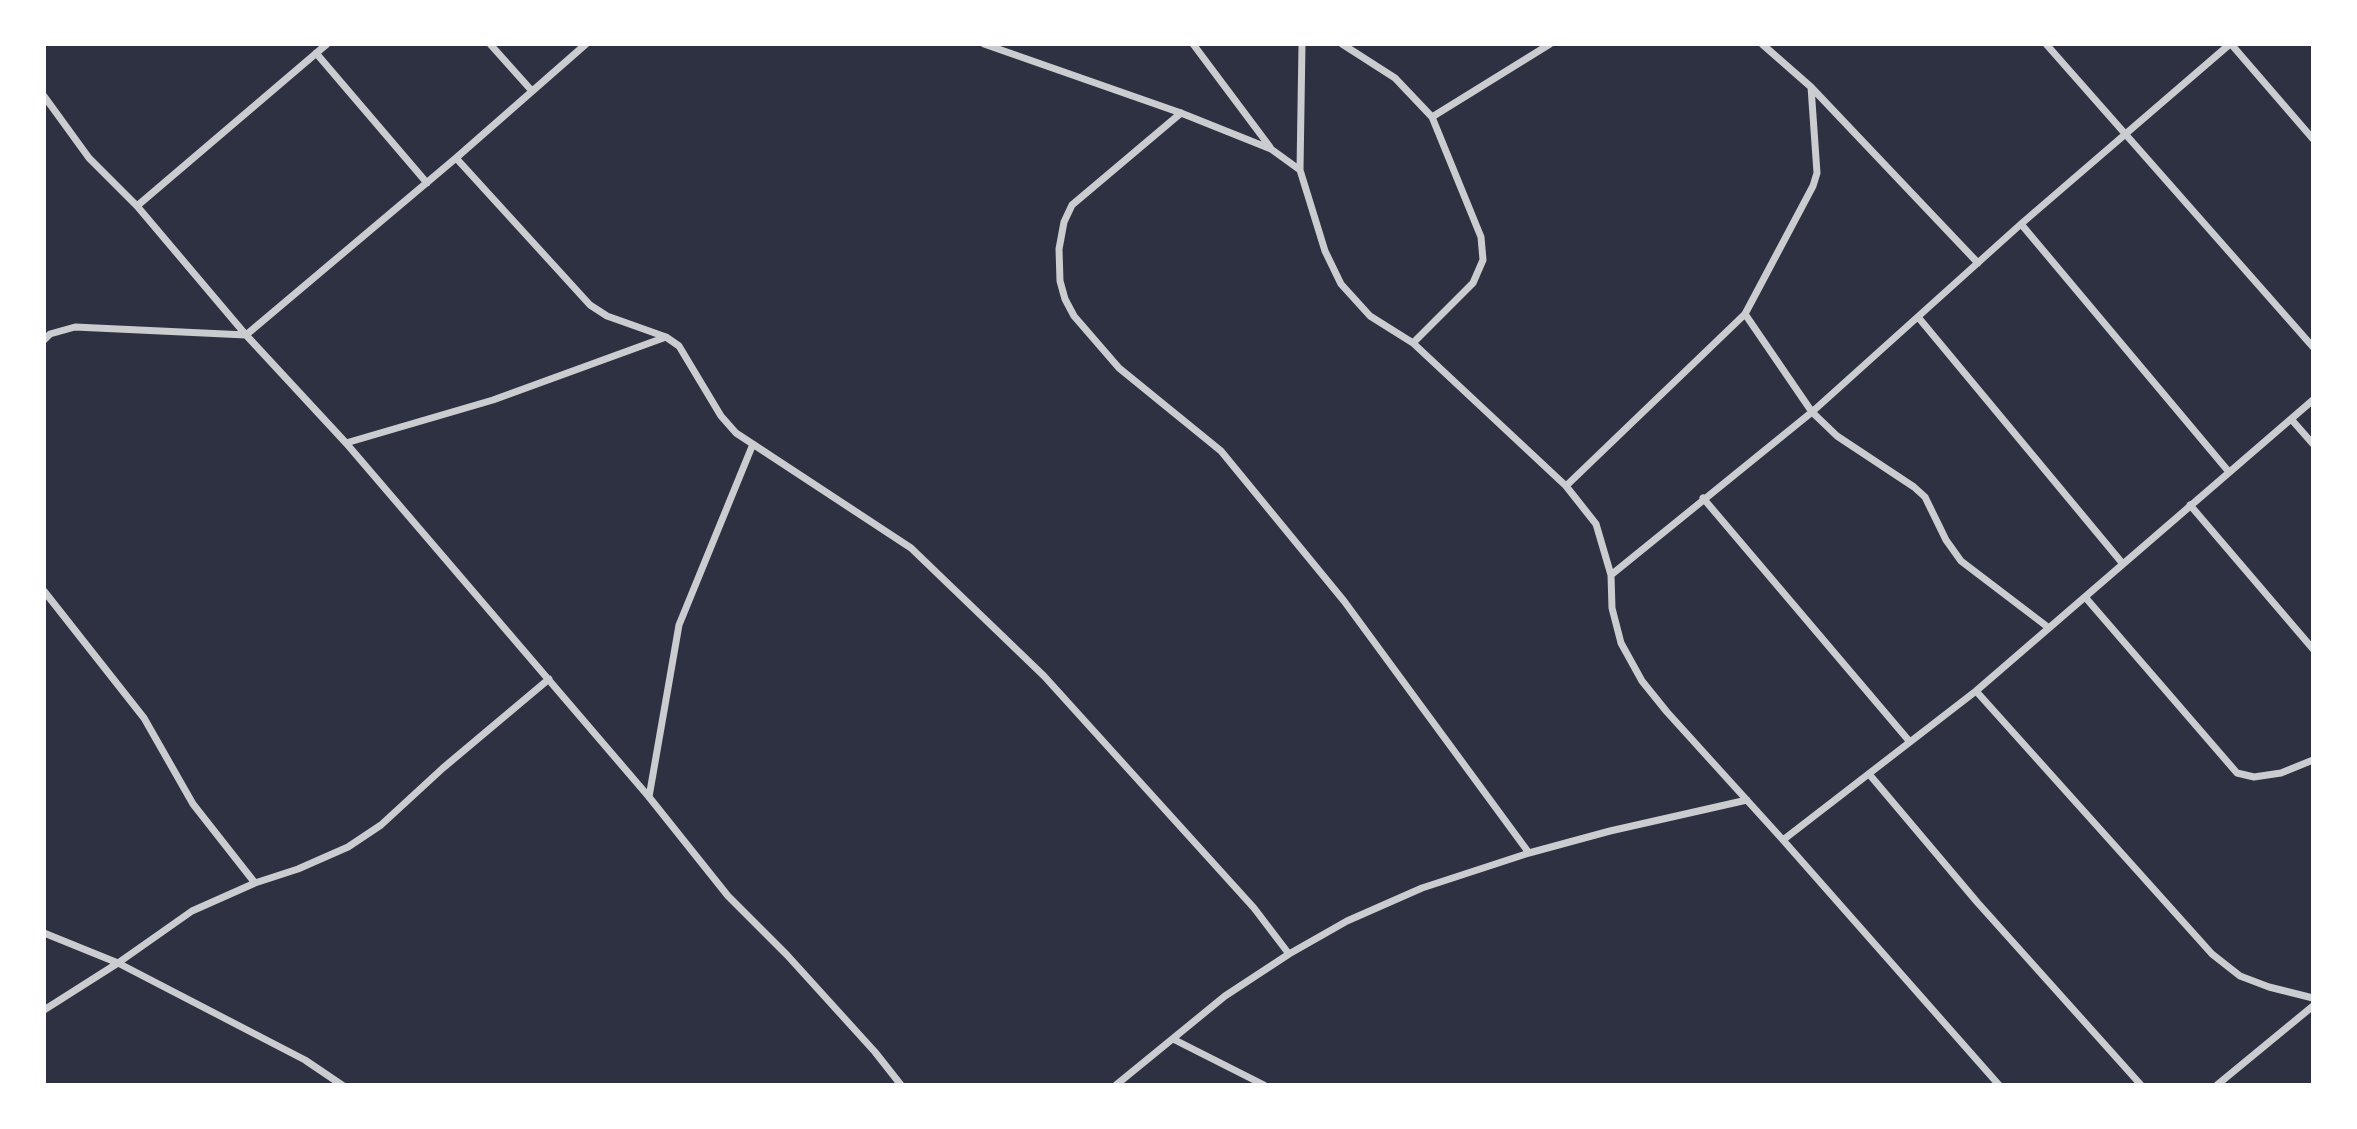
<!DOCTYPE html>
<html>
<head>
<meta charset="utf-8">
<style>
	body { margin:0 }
	#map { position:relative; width:2357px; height:1129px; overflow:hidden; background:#2d3142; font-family:"PT Sans Narrow",sans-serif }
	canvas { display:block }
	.frame { position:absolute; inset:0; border:46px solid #fff; pointer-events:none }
</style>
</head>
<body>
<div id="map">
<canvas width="2357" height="1129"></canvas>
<div class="frame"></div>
</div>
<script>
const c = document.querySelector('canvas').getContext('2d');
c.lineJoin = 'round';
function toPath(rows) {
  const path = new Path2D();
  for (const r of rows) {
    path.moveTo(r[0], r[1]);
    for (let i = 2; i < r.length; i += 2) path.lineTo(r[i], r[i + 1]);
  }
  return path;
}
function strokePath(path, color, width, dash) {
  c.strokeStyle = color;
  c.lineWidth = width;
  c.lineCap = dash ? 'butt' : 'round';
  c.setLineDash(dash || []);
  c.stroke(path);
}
strokePath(toPath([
	[490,44,532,91],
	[984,44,1181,113,1271,149,1300,170,1325,251,1341,284,1370,316,1413,343,1566,486,1596,524,1611,575],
	[1193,44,1270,147],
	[1342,44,1395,78,1432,117,1481,237,1483,260,1473,283,1413,343],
	[1762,44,1811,87,1978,263],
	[2046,44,2313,347],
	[2231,44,2313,139],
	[316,53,427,183],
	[44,96,89,158,137,206,246,335,346,443,649,797,728,896,787,955,875,1052,901,1085],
	[1181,113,1072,205,1064,222,1059,249,1060,281,1065,299,1074,316,1119,368,1221,451,1344,601,1529,853],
	[1432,117,1550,44],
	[456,158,590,305,607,316,666,337,679,346,721,416,736,433,911,548,1044,676,1254,908,1289,954],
	[1300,170,1302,44],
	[137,206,327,44],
	[2021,224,2229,472],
	[1745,314,1812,412,1837,436,1914,487,1925,497,1946,540,1961,561,2049,628],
	[1918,317,2123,564],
	[44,340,50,334,75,327,246,335,456,158,586,44],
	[2291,419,2313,444],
	[346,443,493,400,666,337],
	[1566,486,1745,314,1813,186,1817,173,1811,87],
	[1703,498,1910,742],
	[2190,505,2313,649],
	[44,591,144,718,193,804,255,883],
	[2085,597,2237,773,2254,777,2281,773,2313,760],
	[1976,691,2212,954,2240,976,2269,987,2313,998],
	[1869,774,1977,902,2141,1085],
	[649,797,679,625,753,444],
	[1783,840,1667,712,1642,681,1621,643,1612,608,1611,575,1812,412,2021,224,2230,44],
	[44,933,118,963,305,1060,342,1085],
	[44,1010,118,963,192,911,255,883,298,869,348,847,381,825,443,768,549,679],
	[1173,1039,1264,1085],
	[1116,1085,1225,996,1289,954,1347,921,1422,888,1529,853,1610,831,1747,800],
	[1999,1085,1783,840,1976,691,2313,400],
	[2217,1085,2313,1006]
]), '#caccd0', 7);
</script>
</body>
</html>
